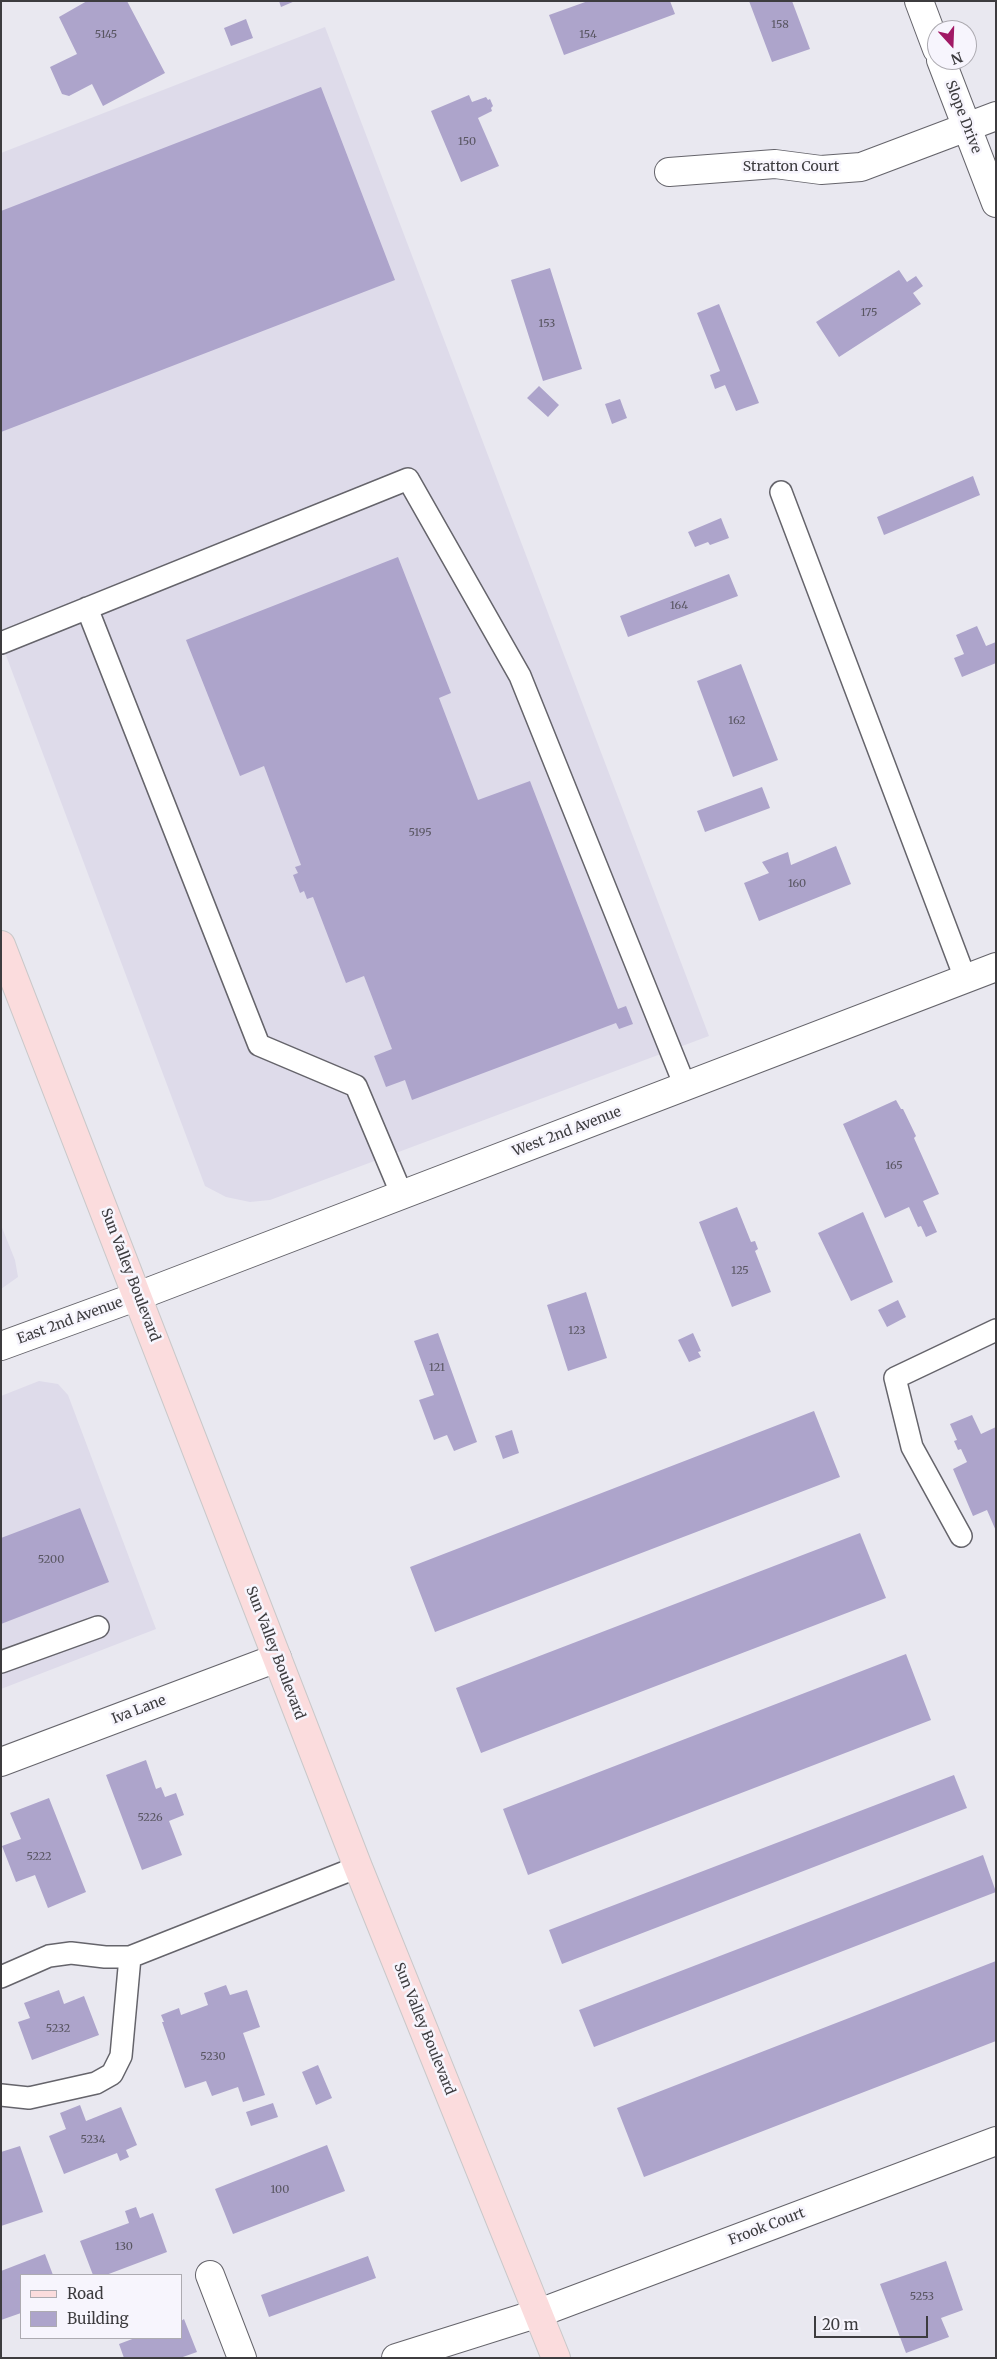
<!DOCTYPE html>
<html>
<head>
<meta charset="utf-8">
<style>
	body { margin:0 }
	#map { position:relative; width:997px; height:2359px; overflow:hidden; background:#e9e8f0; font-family:Merriweather,serif }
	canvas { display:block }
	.frame { position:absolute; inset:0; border:2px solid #3d3c3f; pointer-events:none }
	.legend { position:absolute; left:20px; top:2274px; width:162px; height:65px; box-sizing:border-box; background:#f7f5fd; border:1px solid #adabb1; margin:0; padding:6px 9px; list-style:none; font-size:15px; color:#3d3c3f }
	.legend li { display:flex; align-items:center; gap:10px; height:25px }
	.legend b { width:25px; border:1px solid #adabb1 }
	.north { position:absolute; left:927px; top:20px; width:50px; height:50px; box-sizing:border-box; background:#f7f5fd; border:1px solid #adabb1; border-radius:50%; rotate:160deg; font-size:14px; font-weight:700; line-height:20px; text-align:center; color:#3d3c3f }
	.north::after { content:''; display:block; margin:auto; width:18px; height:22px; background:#a11965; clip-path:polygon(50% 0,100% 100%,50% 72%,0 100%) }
	.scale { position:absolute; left:814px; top:2316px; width:114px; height:22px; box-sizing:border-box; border:2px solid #3d3c3f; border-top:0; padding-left:6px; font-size:15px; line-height:18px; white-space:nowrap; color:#3d3c3f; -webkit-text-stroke:4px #f7f5fd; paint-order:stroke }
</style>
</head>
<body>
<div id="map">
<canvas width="997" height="2359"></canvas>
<div class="frame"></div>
<ul class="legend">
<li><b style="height:6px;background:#fbdcdd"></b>Road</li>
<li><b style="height:14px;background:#ada4cb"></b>Building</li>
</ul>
<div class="north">N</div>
<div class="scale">20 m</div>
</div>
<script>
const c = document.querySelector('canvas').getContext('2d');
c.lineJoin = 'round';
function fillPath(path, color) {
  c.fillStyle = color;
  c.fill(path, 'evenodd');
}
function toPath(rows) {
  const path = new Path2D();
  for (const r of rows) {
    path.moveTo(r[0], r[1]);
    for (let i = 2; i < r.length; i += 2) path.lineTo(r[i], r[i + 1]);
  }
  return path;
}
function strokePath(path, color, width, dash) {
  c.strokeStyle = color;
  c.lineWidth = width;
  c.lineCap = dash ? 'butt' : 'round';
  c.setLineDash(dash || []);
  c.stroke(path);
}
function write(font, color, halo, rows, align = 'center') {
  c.font = font + ' Merriweather,serif';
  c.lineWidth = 5;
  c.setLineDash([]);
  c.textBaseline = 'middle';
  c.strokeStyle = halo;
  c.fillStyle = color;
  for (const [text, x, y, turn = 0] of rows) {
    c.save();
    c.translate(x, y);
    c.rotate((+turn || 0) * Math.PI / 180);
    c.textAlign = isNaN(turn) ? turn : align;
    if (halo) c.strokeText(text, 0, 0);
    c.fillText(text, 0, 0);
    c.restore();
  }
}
fillPath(toPath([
	[325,27,709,1036,270,1200,250,1202,226,1197,205,1186,1,642,1,153],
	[1,1225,15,1260,18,1277,1,1289],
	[39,1381,58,1384,68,1395,156,1629,1,1689,1,1396]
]), '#dedbea');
fillPath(toPath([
	[87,1,127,1,165,73,103,106,92,84,69,96,62,94,50,67,77,54,59,17],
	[279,1,295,1,281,7],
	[588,1,670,1,675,14,564,55,549,15],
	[749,1,792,1,810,49,772,62],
	[246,19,253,38,231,46,224,28],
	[321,87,395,280,1,432,1,211],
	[469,95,472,102,486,97,488,100,490,99,493,106,491,108,492,111,478,118,499,166,461,182,431,111],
	[550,268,582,369,543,381,511,280],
	[899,270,907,282,916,276,923,286,913,293,921,304,839,357,816,322],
	[719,304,759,403,736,411,725,385,715,389,710,375,720,371,697,313],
	[539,386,559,405,548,417,527,398],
	[620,399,627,418,612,424,605,404],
	[973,476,980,495,884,535,877,517],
	[721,518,729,538,710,545,708,542,695,547,688,532],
	[398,557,451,693,439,698,478,800,530,781,618,1009,626,1006,633,1024,619,1029,616,1023,412,1100,405,1080,386,1087,374,1056,392,1049,364,976,346,983,313,897,307,899,304,891,300,893,293,875,298,873,295,867,301,865,264,766,240,776,186,640],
	[729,574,738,596,628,637,620,616],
	[977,626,986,646,996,642,996,663,962,677,954,658,964,654,956,635],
	[741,664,778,760,733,777,697,681],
	[762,787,770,808,705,832,697,811],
	[836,846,851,884,759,921,744,883,769,873,762,862,788,852,791,865],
	[896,1100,901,1109,903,1109,916,1136,914,1138,939,1194,923,1201,937,1232,926,1237,921,1226,918,1227,909,1207,885,1218,843,1124],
	[737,1207,751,1242,755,1241,758,1249,755,1251,771,1292,732,1307,699,1222],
	[863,1212,893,1282,851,1301,818,1233],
	[586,1292,607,1358,568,1371,547,1305],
	[898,1300,906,1317,887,1327,878,1310],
	[438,1333,477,1442,454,1451,447,1435,434,1440,419,1400,434,1395,414,1341],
	[693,1333,701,1351,698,1352,701,1357,689,1362,678,1340],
	[814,1411,840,1477,435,1632,410,1567],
	[972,1415,981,1434,996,1427,996,1531,987,1510,973,1516,953,1469,967,1462,961,1449,958,1450,954,1441,957,1440,950,1424],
	[512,1430,519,1453,503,1459,495,1436],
	[80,1508,109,1582,1,1624,1,1538],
	[860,1533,886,1598,481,1753,456,1688],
	[906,1654,931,1720,528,1875,503,1809],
	[146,1760,156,1789,161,1787,165,1797,176,1793,184,1815,169,1821,182,1855,142,1870,106,1775],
	[954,1775,967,1808,562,1964,549,1930],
	[49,1798,86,1892,48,1908,35,1875,16,1882,2,1846,21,1839,10,1813],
	[983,1855,996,1892,594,2047,579,2010],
	[996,1961,996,2041,644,2177,617,2108],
	[226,1985,230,1995,247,1990,260,2027,243,2033,265,2095,243,2102,238,2087,212,2096,206,2081,185,2088,162,2022,164,2022,161,2015,179,2008,181,2015,208,2005,204,1993],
	[59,1990,64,2004,84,1996,99,2035,32,2060,18,2022,30,2018,24,2003],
	[318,2065,332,2098,316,2105,302,2072],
	[273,2103,278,2117,251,2126,246,2112],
	[80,2105,86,2121,121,2107,137,2145,126,2150,129,2157,120,2161,117,2153,64,2174,49,2136,66,2129,60,2113],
	[327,2145,345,2191,233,2234,215,2189],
	[20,2146,43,2212,1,2226,1,2152],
	[136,2207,140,2218,153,2213,167,2252,106,2275,93,2275,80,2241,129,2223,125,2211],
	[45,2254,53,2275,21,2275,21,2313,1,2320,1,2271],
	[368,2256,376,2278,269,2317,261,2295],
	[946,2261,963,2310,941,2318,949,2337,906,2353,880,2284],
	[184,2319,197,2352,180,2358,124,2358,119,2344,135,2338,181,2338,181,2321]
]), '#ada4cb');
const lane = toPath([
	[781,492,965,978],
	[87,608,259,1045,356,1086,402,1195],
	[1,643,408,479,520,676,685,1086],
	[961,1536,912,1447,895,1378,996,1330],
	[1,1662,98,1627],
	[1,1977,49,1956,71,1953,105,1957,130,1957,358,1867],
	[1,2095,29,2098,96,2083,112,2074,121,2056,130,1957]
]);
const street = toPath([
	[919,1,937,49],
	[941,60,996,203],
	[669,172,775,164,821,170,861,167,996,116],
	[1,1762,277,1658],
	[210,2275,242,2358],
	[396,2358,539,2313,996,2141]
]);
const secondary = toPath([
	[1,1346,138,1296,996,967]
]);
const primary = toPath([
	[1,945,358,1867,556,2358]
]);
strokePath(lane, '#65646b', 24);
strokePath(street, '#65646b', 30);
strokePath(secondary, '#65646b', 30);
strokePath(primary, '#c9c8c9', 30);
strokePath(lane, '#fff', 21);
strokePath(street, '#fff', 28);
strokePath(secondary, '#fff', 28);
strokePath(primary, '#fbdcdd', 28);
write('11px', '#595662', null, [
	["158",780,25],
	["5145",106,35],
	["154",588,35],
	["150",467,142],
	["175",869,313],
	["153",547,324],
	["164",679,606],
	["162",737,721],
	["5195",420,833],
	["160",797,884],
	["165",894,1166],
	["125",740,1271],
	["123",577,1331],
	["121",437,1368],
	["5200",51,1560],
	["5226",150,1818],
	["5222",39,1857],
	["5232",58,2029],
	["5230",213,2057],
	["5234",93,2140],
	["100",280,2190],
	["130",124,2247],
	["5253",922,2297]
]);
write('14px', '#3d3c3f', '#f7f5fd', [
	["Slope Drive",963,117,69],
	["Stratton Court",791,167],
	["West 2nd Avenue",567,1132,-21],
	["Sun Valley Boulevard",130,1275,69],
	["East 2nd Avenue",70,1321,-20],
	["Sun Valley Boulevard",275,1653,69],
	["Iva Lane",139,1710,-21],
	["Sun Valley Boulevard",424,2029,68],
	["Frook Court",767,2227,-21]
]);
</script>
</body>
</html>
